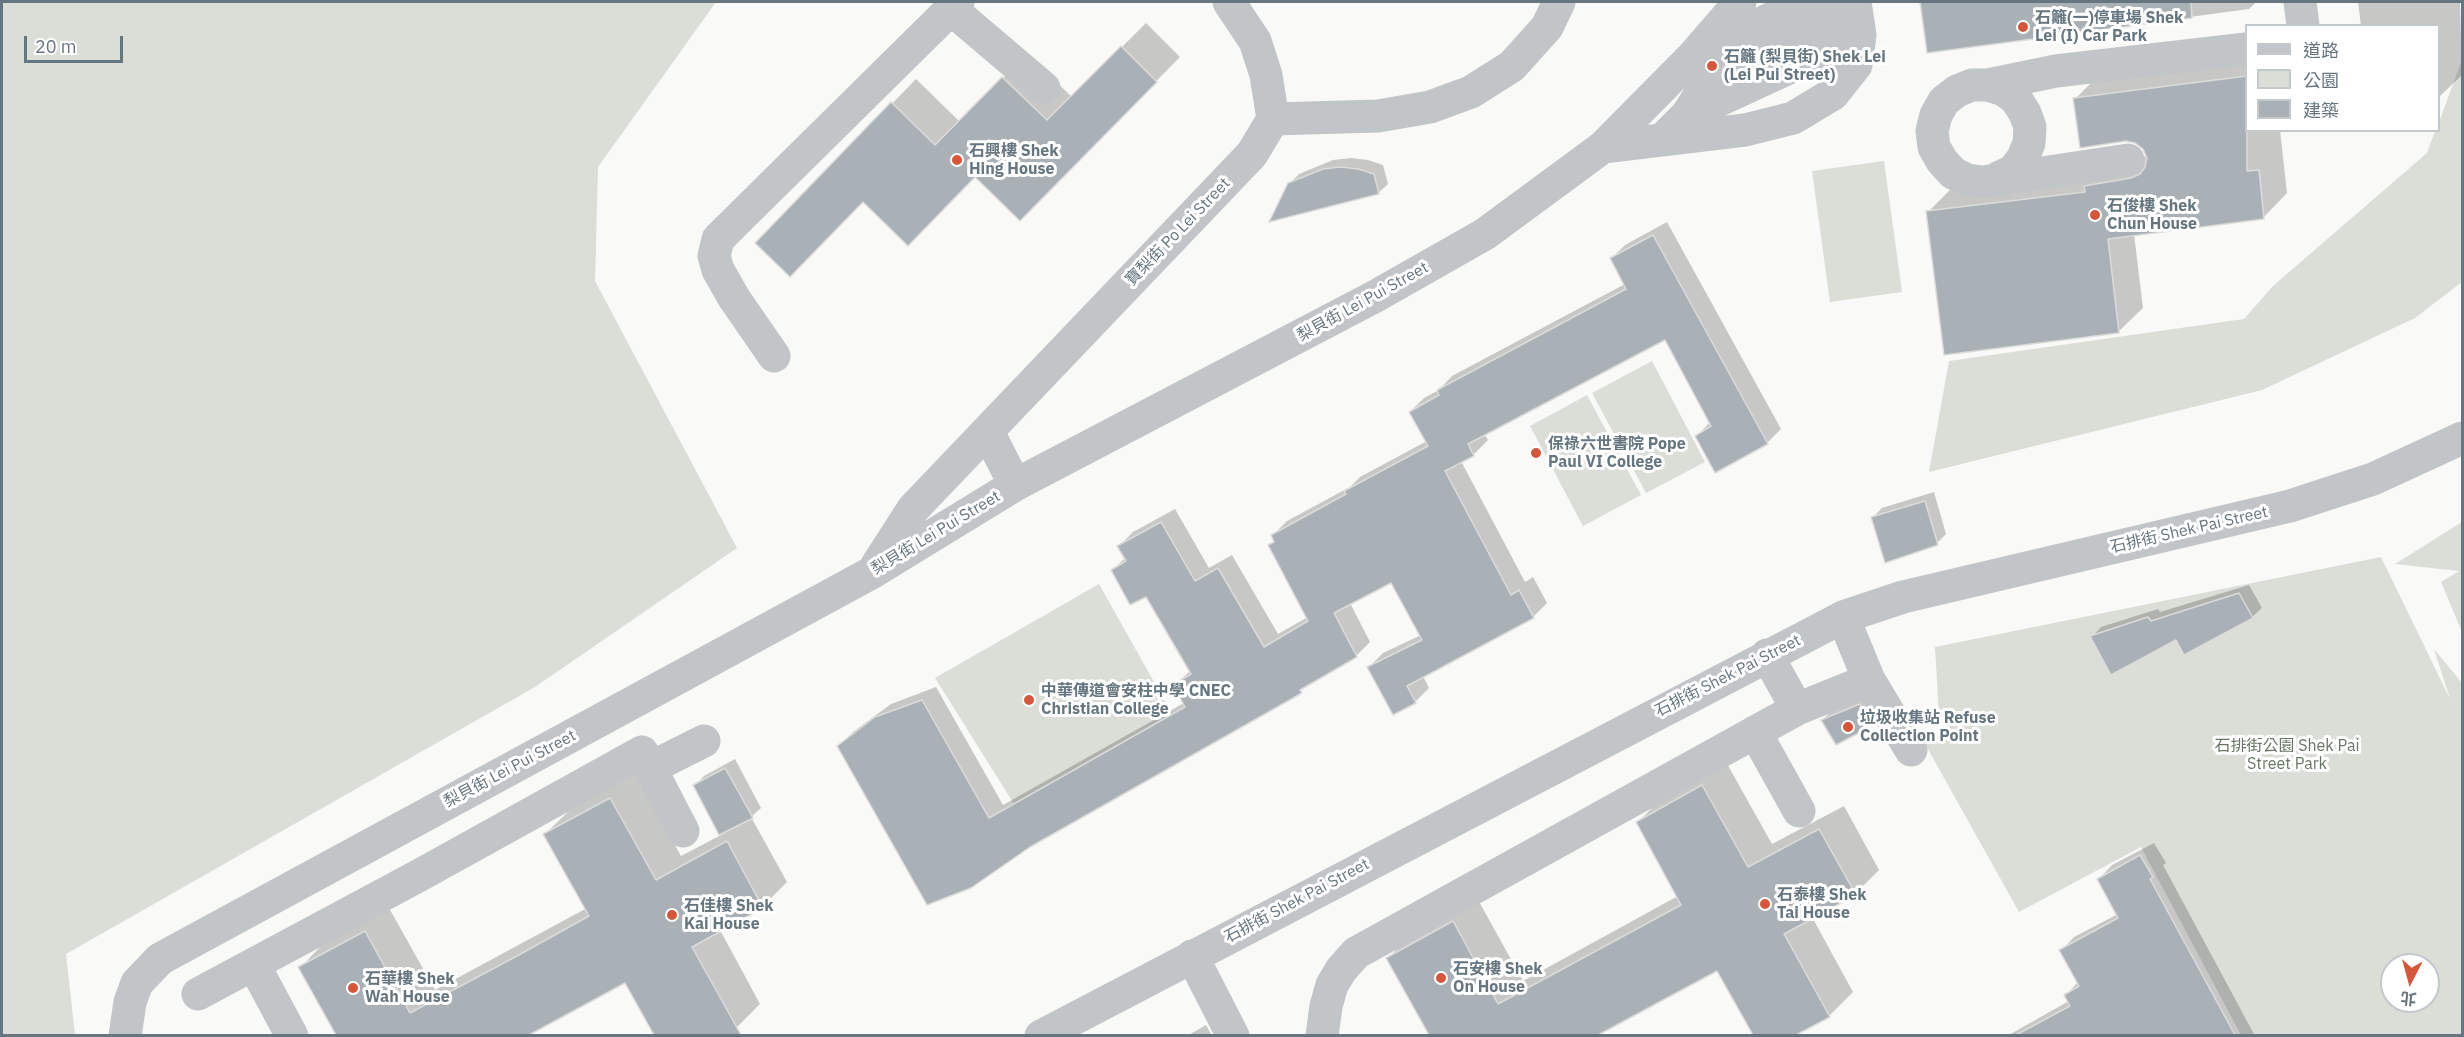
<!DOCTYPE html>
<html>
<head>
<meta charset="utf-8">
<style>
	body { margin:0 }
	#map { position:relative; width:2464px; height:1037px; overflow:hidden; background:#f9f9f7; font-family:"IBM Plex Sans","Noto Sans TC",sans-serif }
	canvas { display:block }
	.frame { position:absolute; inset:0; border:3px solid #667680; pointer-events:none }
	.legend { position:absolute; left:2245px; top:24px; width:195px; height:108px; box-sizing:border-box; background:#fff; border:2px solid #c2c8cc; margin:0; padding:8px 10px; list-style:none; font-size:18px; color:#667680 }
	.legend li { display:flex; align-items:center; gap:12px; height:30px }
	.legend b { width:30px; border:2px solid #c2c8cc }
	.north { position:absolute; left:2380px; top:953px; width:60px; height:60px; box-sizing:border-box; background:#fff; border:2px solid #c2c8cc; border-radius:50%; rotate:186deg; font-size:16px; font-weight:700; line-height:24px; text-align:center; color:#667680 }
	.north::after { content:''; display:block; margin:auto; width:21px; height:27px; background:#d7563a; clip-path:polygon(50% 0,100% 100%,50% 72%,0 100%) }
	.scale { position:absolute; left:24px; top:36px; width:99px; height:27px; box-sizing:border-box; border:3px solid #667680; border-top:0; padding-left:8px; font-size:18px; line-height:21px; white-space:nowrap; color:#667680; -webkit-text-stroke:4px #fff; paint-order:stroke }
</style>
</head>
<body>
<div id="map">
<canvas width="2464" height="1037"></canvas>
<div class="frame"></div>
<ul class="legend">
<li><b style="height:8px;background:#c1c5c8"></b>道路</li>
<li><b style="height:16px;background:#daded7"></b>公園</li>
<li><b style="height:16px;background:#a9b0b6"></b>建築</li>
</ul>
<div class="north">北</div>
<div class="scale">20 m</div>
</div>
<script>
const c = document.querySelector('canvas').getContext('2d');
c.lineJoin = 'round';
function fillPath(path, color) {
  c.fillStyle = color;
  c.fill(path, 'evenodd');
}
function toPath(rows) {
  const path = new Path2D();
  for (const r of rows) {
    path.moveTo(r[0], r[1]);
    for (let i = 2; i < r.length; i += 2) path.lineTo(r[i], r[i + 1]);
  }
  return path;
}
function strokePath(path, color, width, dash) {
  c.strokeStyle = color;
  c.lineWidth = width;
  c.lineCap = dash ? 'butt' : 'round';
  c.setLineDash(dash || []);
  c.stroke(path);
}
function write(font, color, halo, rows, align = 'center') {
  c.font = font + ' "IBM Plex Sans","Noto Sans TC",sans-serif';
  c.lineWidth = 6;
  c.setLineDash([]);
  c.textBaseline = 'middle';
  c.strokeStyle = halo;
  c.fillStyle = color;
  for (const [text, x, y, turn = 0] of rows) {
    c.save();
    c.translate(x, y);
    c.rotate((+turn || 0) * Math.PI / 180);
    c.textAlign = isNaN(turn) ? turn : align;
    if (halo) c.strokeText(text, 0, 0);
    c.fillText(text, 0, 0);
    c.restore();
  }
}
fillPath(toPath([
	[2,2,716,2,598,167,595,281,737,548,535,687,66,954,75,1035,2,1035],
	[2462,60,2462,282,2415,318,2262,390,1929,472,1949,361,2244,319,2273,286,2427,153,2435,131,2438,130,2439,122],
	[1884,161,1902,292,1830,302,1812,171],
	[1652,361,1705,462,1646,493,1592,393],
	[1587,395,1641,495,1583,526,1530,426],
	[2462,522,2462,632,2441,582,2459,571,2395,564],
	[2381,557,2450,699,2434,649,2462,683,2462,1035,2241,1035,2141,847,2019,912,1924,742,1945,729,1939,716,1935,647],
	[2392,965,2428,965,2428,1001,2392,1001],
	[1099,584,1172,714,1014,804,935,678]
]), '#daded7');
fillPath(toPath([
	[1921,2,2256,2,2249,9,1928,52],
	[2358,2,2460,2,2462,75,2438,98,2438,26,2361,26],
	[1146,23,1180,57,1020,219,976,175,863,201,757,243,916,79,960,122,1027,54,1072,97],
	[2246,56,2246,130,2280,130,2287,193,2263,218,2134,234,2143,308,2118,332,1928,212,1952,188,2148,156,2144,148,2075,99,2099,75],
	[1351,158,1368,160,1383,165,1388,184,1378,193,1289,184,1299,174,1333,160],
	[1667,222,1781,429,1767,443,1697,436,1710,422,1665,338,1484,434,1488,440,1474,454,1461,461,1525,582,1533,577,1547,603,1533,617,1423,676,1429,688,1415,702,1369,667,1383,653,1421,635,1391,581,1350,603,1370,642,1356,656,1310,683,1301,691,1029,846,839,746,853,732,891,704,936,687,1003,805,1184,703,1175,685,1191,670,1147,595,1113,570,1126,557,1119,546,1133,532,1175,509,1209,568,1232,555,1278,634,1308,617,1270,545,1275,540,1273,535,1287,521,1350,487,1360,477,1427,441,1410,412,1424,398,1439,390,1452,376,1625,284,1611,259,1625,245],
	[1934,492,1946,534,1937,543,1872,518,1882,508],
	[2249,585,2262,608,2252,617,2185,653,2177,638,2092,637,2101,627,2158,609,2160,612],
	[1869,696,1880,716,1871,725,1822,720,1832,711],
	[735,759,761,808,751,817,787,882,762,907,720,930,760,1004,736,1028,722,1036,656,1036,626,981,527,1036,337,1036,300,968,324,943,389,908,435,990,587,908,545,834,570,810,635,774,681,856,721,835,695,786,704,776],
	[1726,762,1772,844,1844,806,1879,870,1855,894,1812,917,1853,992,1829,1016,1793,1036,1755,1036,1718,969,1595,1036,1423,1036,1429,1033,1388,958,1412,934,1477,898,1523,981,1678,896,1638,822,1662,798],
	[2154,843,2166,863,2163,865,2255,1036,2007,1036,2069,1001,2066,995,2078,982,2061,951,2074,937,2118,914,2099,879,2112,865],
	[1206,1025,1212,1036,1187,1036]
]), '#0003');
const building = toPath([
	[1920,2,2191,2,2192,18,1927,53,1920,2],
	[1121,46,1157,82,1020,221,975,177,908,246,863,202,790,277,755,243,891,102,935,145,1002,77,1047,120,1121,46],
	[2247,76,2247,171,2259,170,2264,219,2108,239,2119,333,1944,355,1926,211,2085,192,2084,186,2131,178,2140,174,2145,167,2147,158,2143,149,2135,143,2126,141,2080,148,2073,98,2247,76],
	[1341,167,1358,169,1374,174,1379,194,1269,222,1288,183,1323,169,1341,167],
	[1653,235,1768,444,1715,473,1695,436,1711,426,1665,340,1468,444,1474,456,1445,471,1511,595,1519,590,1534,618,1407,686,1416,703,1393,715,1367,667,1422,640,1391,583,1334,613,1357,657,1300,690,1302,693,1030,847,971,888,927,905,837,746,875,717,922,700,989,818,1185,707,1173,685,1191,674,1146,597,1130,605,1111,570,1126,561,1117,546,1161,522,1195,581,1218,568,1264,647,1308,621,1268,545,1274,542,1271,535,1346,494,1344,491,1428,446,1409,412,1439,395,1437,390,1626,289,1610,258,1653,235],
	[1925,501,1938,545,1885,563,1871,517,1925,501],
	[2239,593,2253,618,2184,655,2176,640,2111,675,2090,636,2148,617,2151,621,2239,593],
	[1860,704,1872,726,1836,745,1821,720,1860,704],
	[725,768,753,818,719,835,693,785,725,768],
	[1702,785,1748,867,1819,829,1856,895,1784,934,1830,1017,1796,1035,1753,1035,1717,971,1598,1035,1429,1035,1386,958,1453,921,1498,1004,1681,905,1636,822,1702,785],
	[610,798,656,880,727,841,763,908,692,947,741,1035,654,1035,625,983,529,1035,336,1035,298,967,365,931,410,1013,517,956,589,916,543,834,610,798],
	[2140,855,2153,877,2150,879,2235,1035,2016,1035,2070,1006,2064,995,2079,986,2059,950,2118,918,2097,879,2140,855]
]);
fillPath(building, '#a9b0b6');
strokePath(building, '#dbdbd9', 1.5);
strokePath(toPath([
	[2300,2,2303,26],
	[951,9,1044,88],
	[1705,50,1806,2],
	[1988,85,2056,71,2246,49],
	[1687,115,1860,35],
	[1273,119,1378,116,1430,107,1471,92,1512,66,1547,27,1559,2],
	[1664,138,1687,115,1709,80,1852,2],
	[1603,147,1745,130,1793,118,1833,94,1856,65,1860,35,1855,2],
	[1998,178,2013,171,2023,158,2029,143,2030,127,2025,113,2016,99,2004,90,1988,85,1972,85,1957,91,1944,101,1936,115,1932,131,1934,147,1942,161,1953,173,1967,180,1983,182,2128,160],
	[774,356,734,298,718,270,714,256,718,239,958,2],
	[988,432,1015,485],
	[877,565,913,509,1252,154,1273,119,1266,75,1255,41,1229,2],
	[1843,617,1869,680],
	[1767,655,1797,709],
	[1755,732,1799,811],
	[650,768,704,741],
	[1192,956,1233,1036],
	[254,965,292,1036],
	[198,994,420,875,642,752,683,831],
	[125,1036,130,1002,137,983,160,959,873,572,1015,485,1374,297,1485,234,1603,147,1693,56,1740,2],
	[1041,1036,1843,617,1903,597,2290,506,2373,479,2462,438],
	[1322,1036,1326,1006,1332,985,1341,970,1356,953,1797,709,1869,680,1911,750]
]), '#c1c5c8', 33);
for (const [x, y, r, color] of [
	[2023,27,6,"#d7563a"],
	[1712,66,6,"#d7563a"],
	[957,160,6,"#d7563a"],
	[2095,215,6,"#d7563a"],
	[1536,453,6,"#d7563a"],
	[1029,700,6,"#d7563a"],
	[1848,727,6,"#d7563a"],
	[1765,904,6,"#d7563a"],
	[672,915,6,"#d7563a"],
	[1441,978,6,"#d7563a"],
	[353,988,6,"#d7563a"]
]) {
  const dot = new Path2D();
  dot.arc(x, y, r, 0, 2 * Math.PI);
  c.fillStyle = color;
  c.fill(dot);
  strokePath(dot, '#fff', 2);
}
write('bold 16px', '#667680', '#fff', [
	["石籬(一)停車場 Shek",2035,18],
	["Lei (I) Car Park",2035,36],
	["石籬 (梨貝街) Shek Lei",1724,57],
	["(Lei Pui Street)",1724,75],
	["石興樓 Shek",969,151],
	["Hing House",969,169],
	["石俊樓 Shek",2107,206],
	["Chun House",2107,224],
	["保祿六世書院 Pope",1548,444],
	["Paul VI College",1548,462],
	["中華傳道會安柱中學 CNEC",1041,691],
	["Christian College",1041,709],
	["垃圾收集站 Refuse",1860,718],
	["Collection Point",1860,736],
	["石泰樓 Shek",1777,895],
	["Tai House",1777,913],
	["石佳樓 Shek",684,906],
	["Kai House",684,924],
	["石安樓 Shek",1453,969],
	["On House",1453,987],
	["石華樓 Shek",365,979],
	["Wah House",365,997]
], 'left');
write('16px', '#667680', '#fff', [
	["寶梨街 Po Lei Street",1178,232,-46],
	["梨貝街 Lei Pui Street",1363,302,-29],
	["石排街 Shek Pai Street",2189,530,-13],
	["梨貝街 Lei Pui Street",936,533,-31],
	["石排街 Shek Pai Street",1728,676,-27],
	["梨貝街 Lei Pui Street",510,769,-28],
	["石排街 Shek Pai Street",1297,901,-28]
]);
write('16px', '#697865', '#fff', [
	["石排街公園 Shek Pai",2287,746],
	["Street Park",2287,764]
]);
</script>
</body>
</html>
